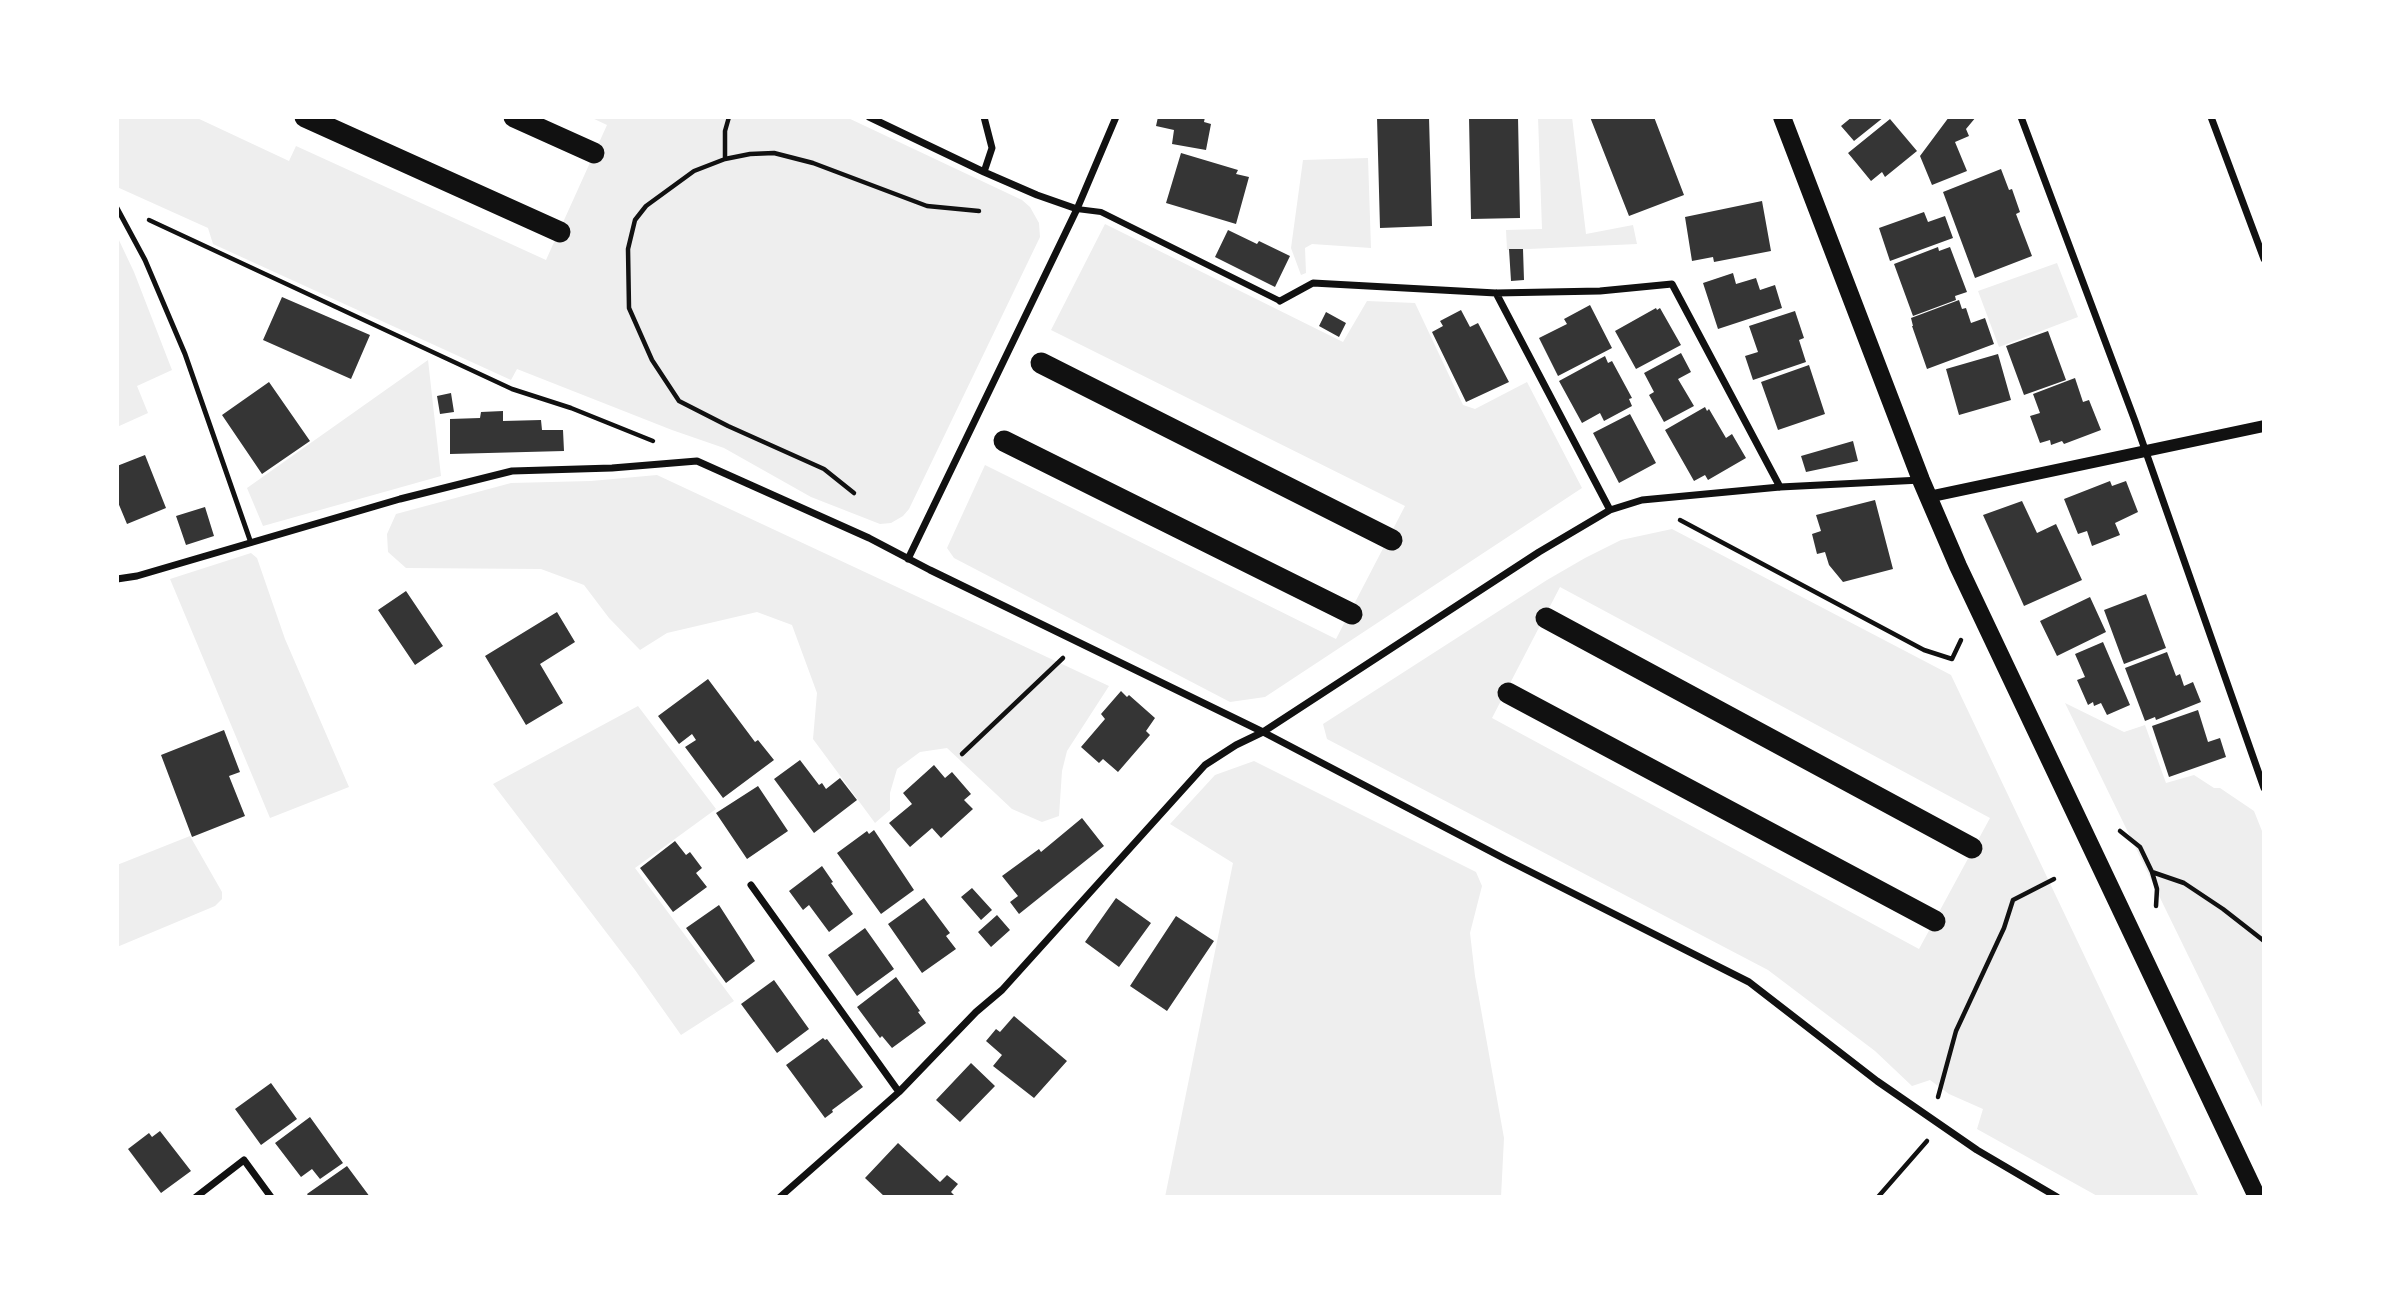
<!DOCTYPE html>
<html>
<head>
<meta charset="utf-8">
<style>
	body { margin:0 }
	#map { position:relative; width:2381px; height:1314px; overflow:hidden; background:#fff; font-family:Manrope,sans-serif }
	canvas { display:block }
	.frame { position:absolute; inset:0; border:119px solid #fff; pointer-events:none }
</style>
</head>
<body>
<div id="map">
<canvas width="2381" height="1314"></canvas>
<div class="frame"></div>
</div>
<script>
const c = document.querySelector('canvas').getContext('2d');
c.lineJoin = 'round';
function fillPath(path, color) {
  c.fillStyle = color;
  c.fill(path, 'evenodd');
}
function toPath(rows) {
  const path = new Path2D();
  for (const r of rows) {
    path.moveTo(r[0], r[1]);
    for (let i = 2; i < r.length; i += 2) path.lineTo(r[i], r[i + 1]);
  }
  return path;
}
function strokePath(path, color, width, dash) {
  c.strokeStyle = color;
  c.lineWidth = width;
  c.lineCap = dash ? 'butt' : 'round';
  c.setLineDash(dash || []);
  c.stroke(path);
}
fillPath(toPath([
	[117,117,195,117,289,161,296,146,546,260,607,125,590,117,846,117,1022,200,1030,207,1039,223,1040,237,909,509,903,516,891,523,880,524,811,497,724,448,672,430,517,369,511,380,213,244,208,228,117,187],
	[1538,117,1572,117,1586,234,1633,225,1637,244,1507,250,1506,230,1542,229],
	[1368,158,1371,248,1312,244,1305,248,1306,273,1301,275,1291,248,1303,160],
	[1105,224,1343,342,1367,301,1415,303,1463,405,1475,409,1527,382,1582,488,1265,697,1230,702,954,558,947,548,985,465,1336,639,1405,506,1051,330],
	[117,236,134,272,172,370,137,386,148,413,117,427],
	[2057,263,2078,317,1999,347,1978,291],
	[428,360,441,476,263,526,247,488],
	[657,475,1109,686,1067,751,1062,771,1059,816,1042,822,1012,809,947,748,920,752,897,769,890,793,890,810,875,823,813,739,817,693,792,625,757,612,667,633,640,650,609,618,584,585,541,569,406,568,388,552,387,534,396,514,511,483,591,481],
	[1672,529,1951,675,2199,1197,2099,1197,1977,1129,1983,1109,1949,1094,1930,1080,1912,1086,1875,1051,1768,970,1327,739,1323,724,1547,580,1585,558,1621,540],
	[1560,587,1990,818,1919,949,1492,718],
	[251,553,257,558,285,639,349,787,270,818,170,579],
	[2065,703,2124,732,2145,725,2166,783,2194,775,2214,788,2220,788,2254,811,2264,836,2264,1111],
	[638,706,716,809,635,868,734,1001,681,1035,635,970,493,784],
	[1254,761,1476,872,1482,886,1470,933,1475,976,1504,1138,1501,1197,1165,1197,1233,863,1170,824,1215,775],
	[190,836,222,892,222,899,215,906,117,947,117,865]
]), '#eee');
fillPath(toPath([
	[1158,117,1205,117,1204,122,1211,124,1206,150,1172,144,1174,130,1156,126],
	[1377,117,1429,117,1432,226,1380,228],
	[1469,117,1518,117,1520,218,1471,219],
	[1590,117,1654,117,1684,195,1629,216],
	[1852,117,1884,117,1854,141,1841,126],
	[1949,117,1976,117,1966,129,1969,136,1955,142,1967,171,1932,185,1920,156],
	[1890,119,1917,151,1885,177,1882,172,1871,181,1848,153],
	[1181,153,1238,170,1236,174,1249,177,1236,224,1166,203],
	[2001,169,2009,190,2012,189,2020,212,2016,214,2032,256,1975,278,1943,192],
	[1762,201,1771,251,1714,262,1713,257,1692,261,1685,217],
	[1924,212,1928,222,1945,216,1953,238,1890,261,1879,228],
	[1228,230,1257,244,1259,241,1290,256,1275,287,1215,257],
	[1938,247,1939,251,1950,247,1967,292,1955,296,1956,300,1913,316,1894,264],
	[1509,249,1523,249,1524,280,1511,281],
	[1733,273,1736,284,1756,278,1760,290,1775,285,1782,308,1718,329,1703,283],
	[282,297,370,335,351,379,263,340],
	[1959,300,1962,309,1966,308,1971,323,1985,318,1994,344,1927,369,1912,326,1913,326,1911,318],
	[1590,305,1612,348,1558,376,1539,338,1567,324,1564,319],
	[1656,308,1657,310,1660,308,1681,345,1636,369,1615,331],
	[1461,310,1470,327,1478,323,1509,382,1466,402,1432,332,1443,326,1440,321],
	[1795,311,1804,338,1799,340,1806,362,1753,380,1745,356,1758,352,1749,326],
	[1326,312,1346,323,1339,337,1319,326],
	[2048,331,2066,380,2024,395,2006,346],
	[1681,353,1691,372,1678,379,1694,406,1664,422,1649,395,1654,392,1644,373],
	[1998,354,2011,400,1959,415,1946,369],
	[1605,356,1608,363,1612,361,1632,398,1629,399,1632,406,1604,421,1600,413,1582,423,1559,381],
	[1809,365,1825,414,1778,430,1761,382],
	[2075,378,2083,402,2089,400,2101,430,2064,444,2062,441,2051,445,2050,440,2040,443,2030,416,2040,413,2033,394],
	[269,382,310,441,262,474,222,415],
	[451,393,454,412,440,414,437,396],
	[1705,407,1707,411,1709,409,1726,438,1732,434,1746,458,1708,480,1705,475,1694,481,1665,430],
	[503,411,503,421,541,420,542,430,563,430,564,451,450,454,450,419,480,418,481,412],
	[1630,414,1656,463,1619,483,1593,433],
	[1853,441,1858,461,1806,472,1801,456],
	[145,455,166,508,127,524,117,500,117,466],
	[2110,481,2112,486,2126,481,2138,512,2115,523,2120,535,2092,546,2087,531,2078,534,2064,499],
	[1875,500,1893,569,1843,582,1829,565,1825,552,1817,554,1812,534,1821,531,1816,515],
	[2022,501,2037,533,2056,524,2082,580,2024,606,1983,515],
	[205,507,214,536,186,545,176,516],
	[406,591,443,646,415,665,378,610],
	[2146,594,2166,648,2124,664,2104,610],
	[2090,597,2106,632,2057,656,2040,621],
	[557,612,575,642,540,664,563,703,526,725,485,656],
	[2103,642,2130,705,2107,715,2101,703,2094,706,2093,702,2088,705,2077,680,2085,677,2075,654],
	[2167,652,2176,676,2180,674,2184,686,2193,682,2201,702,2156,720,2155,717,2145,721,2125,668],
	[708,679,755,742,758,740,774,760,723,798,685,747,696,740,692,734,679,744,658,716],
	[1121,691,1127,697,1129,695,1155,718,1146,731,1150,735,1118,772,1103,759,1099,763,1081,747,1105,719,1101,714],
	[2198,710,2208,742,2220,738,2226,757,2169,777,2152,726],
	[224,730,240,772,229,776,245,816,192,837,161,755],
	[800,760,819,785,822,783,826,789,840,778,857,800,814,833,774,779],
	[934,765,945,778,952,772,971,794,964,800,973,809,941,838,932,828,910,847,889,823,912,804,903,793],
	[758,786,788,831,747,859,716,813],
	[1082,818,1104,846,1019,914,1010,902,1018,896,1002,876,1039,849,1041,852],
	[874,830,914,890,881,914,837,853,867,831,869,834],
	[675,841,686,855,690,852,702,868,696,873,707,887,673,912,640,868],
	[822,866,833,882,831,883,853,914,829,932,809,905,803,910,789,891],
	[972,888,992,910,981,920,961,897],
	[924,898,950,933,946,936,956,949,922,973,888,924],
	[1116,898,1151,923,1119,967,1085,942],
	[719,905,755,961,726,983,686,928],
	[997,915,1010,930,991,947,978,932],
	[1176,916,1214,941,1167,1011,1130,986],
	[865,928,894,969,857,996,828,955],
	[896,977,920,1011,918,1012,926,1023,892,1048,882,1036,880,1038,857,1007],
	[774,980,809,1029,777,1053,741,1004],
	[1014,1016,1067,1061,1034,1098,993,1066,1002,1055,986,1041,996,1029,1000,1032],
	[823,1038,825,1040,827,1039,863,1087,832,1110,833,1112,825,1118,786,1065],
	[971,1063,995,1086,960,1122,936,1100],
	[271,1083,297,1119,261,1145,235,1109],
	[310,1117,343,1163,320,1179,312,1169,301,1177,275,1143],
	[160,1131,191,1171,161,1193,128,1149,149,1133,152,1137],
	[898,1143,940,1182,947,1175,958,1184,951,1192,956,1197,885,1197,865,1178],
	[347,1166,370,1197,309,1197,307,1194]
]), '#353535');
strokePath(toPath([
	[725,159,725,131,729,117],
	[149,220,512,389,571,408,653,441],
	[854,493,824,469,728,426,679,401,652,360,629,308,628,249,635,220,646,206,694,171,725,159,750,154,774,153,813,163,927,206,979,211],
	[1680,520,1924,650,1952,659,1961,640],
	[962,754,1063,658],
	[2120,831,2140,847,2152,872,2184,883,2223,909,2264,941],
	[2152,872,2157,889,2156,906],
	[1938,1097,1956,1031,2004,928,2013,900,2054,879],
	[1878,1197,1927,1141]
]), '#111', 4.5);
strokePath(toPath([
	[117,208,145,260,185,354,251,543]
]), '#111', 5);
strokePath(toPath([
	[1077,209,1101,212,1280,301]
]), '#111', 6);
strokePath(toPath([
	[869,117,984,172,1037,195,1077,209],
	[2021,117,2135,421,2264,788],
	[2211,117,2264,259],
	[984,172,992,148,984,117],
	[1496,293,1610,510],
	[1280,301,1313,283,1496,293,1600,291,1672,284,1780,487],
	[908,559,1077,209,1116,117],
	[117,579,137,576,400,499,512,471,612,468,697,461,869,538,930,570,1263,732,1505,859,1749,982,1877,1081,1977,1150,2057,1197],
	[751,885,899,1092],
	[196,1197,244,1160,271,1197],
	[780,1197,899,1092,976,1012,1002,990,1205,765,1236,745,1263,732,1539,552,1610,510,1642,500,1780,487,1921,480]
]), '#111', 7);
strokePath(toPath([
	[1928,497,2264,426]
]), '#111', 12);
strokePath(toPath([
	[1782,117,1921,480,1958,566,2257,1197]
]), '#111', 18);
strokePath(toPath([
	[305,117,560,232],
	[514,117,594,153],
	[1041,363,1392,540],
	[1004,441,1352,614],
	[1546,618,1972,848],
	[1508,693,1935,921]
]), '#111', 21);
</script>
</body>
</html>
